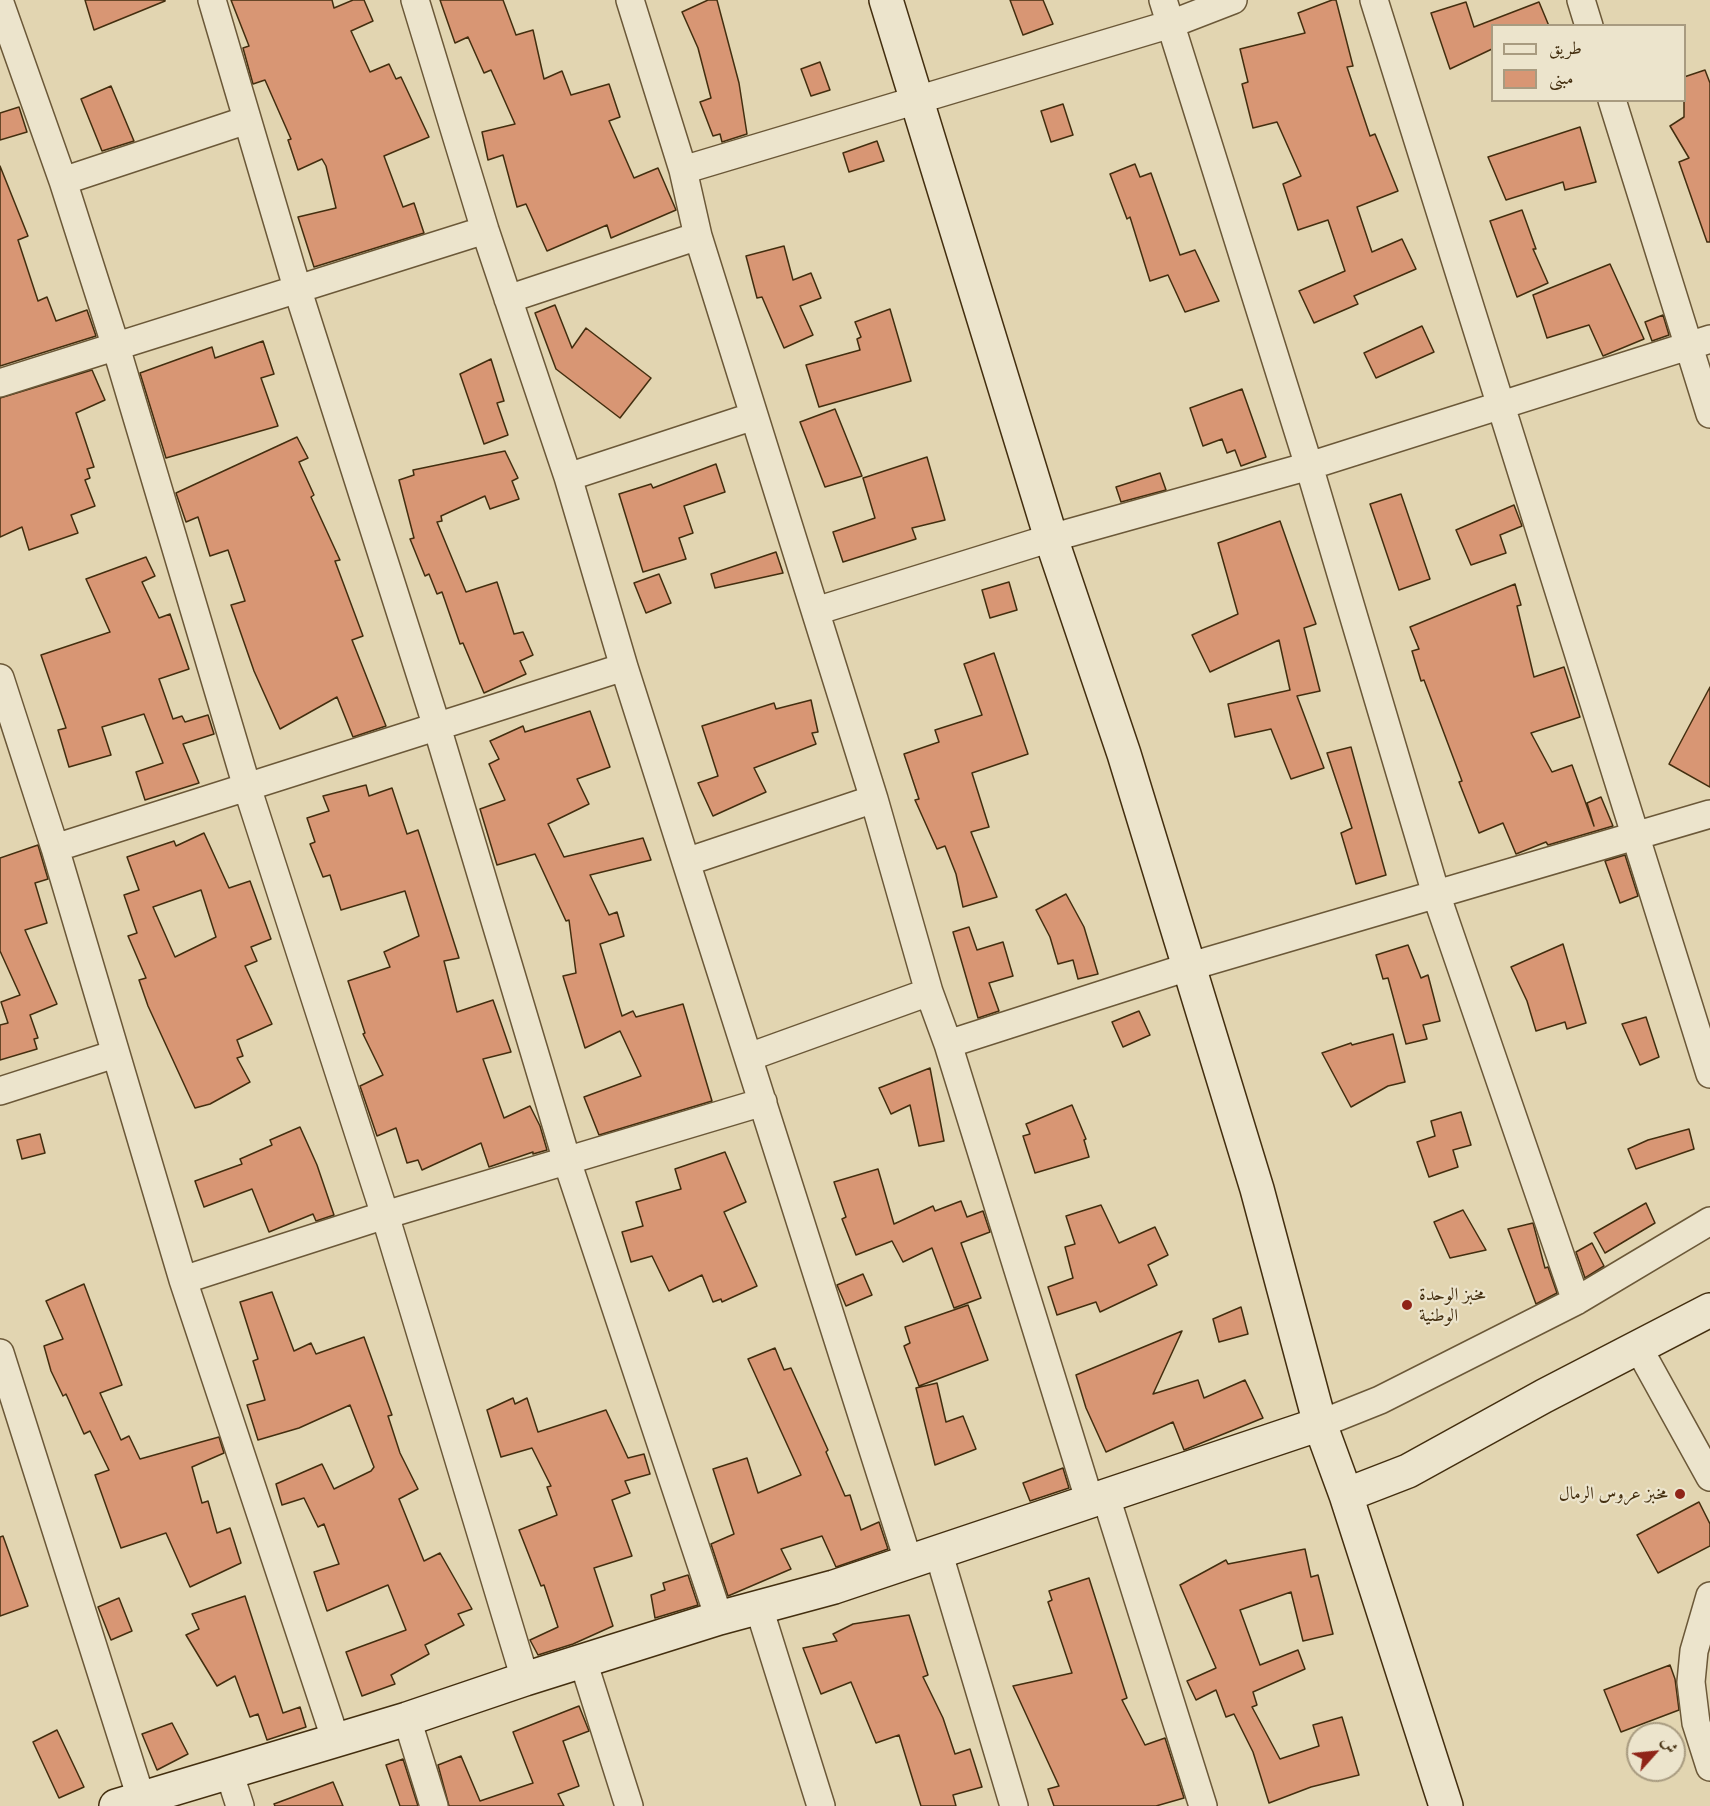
<!DOCTYPE html>
<html>
<head>
<meta charset="utf-8">
<style>
	body { margin:0 }
	#map { position:relative; width:1710px; height:1806px; overflow:hidden; background:#e2d5b1; font-family:"Libre Caslon Text",Amiri,serif }
	canvas { display:block }
	.legend { position:absolute; left:1491px; top:24px; width:195px; height:78px; box-sizing:border-box; background:#ece4cc; border:2px solid #a89b80; margin:0; padding:8px 10px; list-style:none; font-size:18px; color:#432e0f }
	.legend li { display:flex; align-items:center; gap:12px; height:30px }
	.legend b { width:30px; border:2px solid #a89b80 }
	.north { position:absolute; left:1626px; top:1722px; width:60px; height:60px; box-sizing:border-box; background:#ece4cc; border:2px solid #a89b80; border-radius:50%; rotate:63deg; font-size:16px; font-weight:700; line-height:24px; text-align:center; color:#432e0f }
	.north::after { content:''; display:block; margin:auto; width:21px; height:27px; background:#8f2418; clip-path:polygon(50% 0,100% 100%,50% 72%,0 100%) }
</style>
</head>
<body>
<div id="map">
<canvas width="1710" height="1806"></canvas>
<ul class="legend">
<li><b style="height:8px;background:#ece4cc"></b>طريق</li>
<li><b style="height:16px;background:#d89674"></b>مبنى</li>
</ul>
<div class="north">ش</div>
</div>
<script>
const c = document.querySelector('canvas').getContext('2d');
c.lineJoin = 'round';
function fillPath(path, color) {
  c.fillStyle = color;
  c.fill(path, 'evenodd');
}
function toPath(rows) {
  const path = new Path2D();
  for (const r of rows) {
    path.moveTo(r[0], r[1]);
    for (let i = 2; i < r.length; i += 2) path.lineTo(r[i], r[i + 1]);
  }
  return path;
}
function strokePath(path, color, width, dash) {
  c.strokeStyle = color;
  c.lineWidth = width;
  c.lineCap = dash ? 'butt' : 'round';
  c.setLineDash(dash || []);
  c.stroke(path);
}
function write(font, color, halo, rows, align = 'center') {
  c.font = font + ' "Libre Caslon Text",Amiri,serif';
  c.lineWidth = 4.5;
  c.setLineDash([]);
  c.textBaseline = 'middle';
  c.strokeStyle = halo;
  c.fillStyle = color;
  for (const [text, x, y, turn = 0] of rows) {
    c.save();
    c.translate(x, y);
    c.rotate((+turn || 0) * Math.PI / 180);
    c.textAlign = isNaN(turn) ? turn : align;
    if (halo) c.strokeText(text, 0, 0);
    c.fillText(text, 0, 0);
    c.restore();
  }
}
const building = toPath([
	[85,0,165,0,165,1,94,30,85,0],
	[231,0,332,0,334,8,353,0,364,0,373,21,351,31,370,72,389,64,396,79,401,77,429,137,384,156,403,207,414,203,424,233,314,267,298,217,336,208,326,166,322,159,298,170,288,140,291,139,265,80,253,84,243,48,249,46,231,0],
	[440,0,503,0,516,35,533,30,544,79,562,71,571,95,609,84,620,117,609,121,634,178,658,168,676,210,611,238,607,225,547,251,526,204,517,207,503,155,488,160,482,132,515,124,491,70,484,73,468,37,455,43,440,0],
	[708,0,717,0,739,83,747,134,722,142,720,134,713,136,700,102,711,98,698,48,682,12,708,0],
	[1010,0,1043,0,1053,24,1023,35,1010,0],
	[1332,0,1336,0,1353,66,1347,67,1370,136,1375,134,1398,191,1357,207,1372,252,1402,239,1416,269,1354,296,1358,304,1314,323,1299,291,1345,271,1328,220,1298,230,1283,184,1301,176,1277,122,1253,128,1242,84,1248,82,1240,49,1305,33,1298,13,1332,0],
	[1466,2,1474,27,1539,2,1549,26,1492,26,1492,49,1450,69,1431,13,1466,2],
	[820,62,830,90,811,96,801,69,820,62],
	[1705,70,1710,83,1710,242,1707,242,1679,162,1689,158,1670,126,1684,117,1684,77,1705,70],
	[111,86,134,141,102,151,81,99,111,86],
	[1063,104,1073,135,1051,142,1041,111,1063,104],
	[19,107,27,132,0,140,0,113,19,107],
	[1580,127,1596,182,1565,190,1563,182,1506,200,1488,157,1580,127],
	[877,141,884,161,849,172,843,153,877,141],
	[1135,164,1140,177,1151,173,1180,255,1195,250,1219,301,1185,312,1168,275,1150,281,1130,217,1127,219,1110,174,1135,164],
	[0,166,28,236,18,240,38,301,47,297,56,321,87,310,96,336,0,366,0,166],
	[1522,210,1536,249,1533,249,1548,283,1517,297,1490,221,1522,210],
	[784,246,793,280,811,273,821,298,800,306,813,335,784,348,762,297,757,298,746,256,784,246],
	[1610,264,1644,339,1603,356,1589,325,1547,338,1533,295,1610,264],
	[555,305,572,348,586,328,651,378,620,418,556,369,535,313,555,305],
	[890,309,911,381,819,407,806,365,860,350,857,339,861,337,855,322,890,309],
	[1663,315,1669,335,1652,341,1645,322,1663,315],
	[1422,326,1434,352,1376,378,1364,353,1422,326],
	[263,341,274,374,261,378,278,426,166,458,140,373,212,347,215,358,263,341],
	[491,359,504,401,497,403,508,435,484,444,460,374,491,359],
	[92,370,105,400,76,413,94,467,87,469,90,478,85,480,95,506,71,515,78,533,29,550,22,527,0,537,0,398,92,370],
	[1242,389,1266,457,1241,466,1235,450,1227,453,1222,439,1203,446,1190,408,1242,389],
	[835,409,862,476,825,487,800,422,835,409],
	[297,437,308,458,299,462,314,495,311,497,340,560,335,561,363,636,352,640,386,726,353,737,337,697,280,729,254,671,231,605,245,601,228,550,210,556,198,517,186,522,176,493,297,437],
	[505,451,518,478,512,481,519,499,490,509,485,496,441,516,442,521,437,522,466,592,497,582,514,634,523,632,533,655,520,661,526,674,484,693,463,643,460,644,442,592,437,594,429,574,425,576,410,539,414,538,399,480,414,475,413,470,505,451],
	[927,457,945,520,912,528,916,539,843,562,833,532,875,518,863,478,927,457],
	[716,464,725,492,684,506,693,533,679,538,686,559,643,572,619,494,651,484,653,488,716,464],
	[1160,473,1166,490,1121,502,1116,487,1160,473],
	[1401,494,1430,579,1399,590,1370,504,1401,494],
	[1514,505,1522,526,1500,535,1506,553,1471,565,1456,530,1514,505],
	[1280,521,1316,624,1304,628,1320,691,1297,696,1324,768,1291,779,1271,729,1235,737,1228,704,1290,690,1279,640,1210,672,1192,635,1238,614,1218,543,1280,521],
	[776,552,783,573,715,588,711,574,776,552],
	[146,557,155,576,142,582,159,618,170,614,189,669,159,679,173,719,182,716,185,722,208,715,214,734,183,744,199,783,145,800,136,772,163,763,144,714,102,727,111,755,69,767,58,730,66,728,41,655,110,632,86,579,146,557],
	[659,574,671,603,646,613,634,583,659,574],
	[1009,582,1017,610,990,618,982,590,1009,582],
	[1515,584,1521,605,1517,606,1534,677,1564,667,1580,717,1531,733,1552,772,1572,765,1594,826,1587,803,1601,797,1613,826,1548,845,1546,842,1516,854,1503,823,1479,833,1459,782,1462,781,1424,680,1421,681,1412,651,1419,649,1410,627,1515,584],
	[994,653,1028,754,972,773,989,827,971,832,997,897,963,907,956,874,945,846,937,849,915,800,919,799,904,754,939,742,935,730,982,715,964,664,994,653],
	[1710,687,1710,787,1669,764,1710,687],
	[811,700,818,732,812,733,816,744,754,768,766,792,713,816,698,783,718,776,702,726,774,703,776,709,811,700],
	[590,711,610,767,577,779,589,804,548,824,564,857,643,838,651,860,590,875,609,915,617,912,624,936,600,944,622,1016,633,1011,636,1017,683,1004,712,1101,599,1135,584,1097,641,1076,620,1031,585,1048,563,976,576,973,569,920,566,921,535,854,497,865,480,809,505,800,489,764,499,759,490,741,523,726,525,732,590,711],
	[1351,747,1386,875,1356,884,1341,833,1352,828,1327,753,1351,747],
	[366,785,369,796,392,788,407,834,418,830,459,958,444,961,457,1012,493,1000,511,1052,483,1059,504,1118,530,1106,540,1126,547,1150,533,1154,533,1152,489,1167,481,1143,422,1170,418,1160,407,1163,396,1128,377,1136,360,1086,383,1075,363,1034,365,1033,348,981,390,967,384,952,419,936,405,891,341,910,330,875,323,877,310,844,315,842,307,818,329,811,323,796,366,785],
	[204,833,229,888,250,881,271,939,251,947,257,961,245,966,272,1024,237,1040,243,1056,237,1058,250,1082,210,1104,195,1108,148,1006,139,980,146,978,128,936,137,933,124,895,139,890,127,857,174,841,176,846,204,833],
	[201,890,216,937,175,957,153,907,201,890],
	[38,845,48,879,35,883,47,923,25,930,57,1004,30,1015,38,1038,34,1039,37,1049,0,1060,0,1025,8,1023,1,1002,20,995,0,951,0,858,38,845],
	[1625,855,1638,896,1620,903,1605,861,1625,855],
	[1066,894,1084,927,1098,974,1078,979,1073,960,1058,964,1050,937,1036,910,1066,894],
	[969,927,977,950,1003,942,1013,976,989,983,999,1011,978,1018,953,932,969,927],
	[1563,944,1586,1023,1567,1029,1565,1022,1536,1031,1527,1001,1511,967,1563,944],
	[1408,945,1421,978,1428,975,1440,1021,1423,1025,1427,1039,1406,1044,1388,978,1383,979,1376,955,1408,945],
	[1139,1011,1150,1035,1123,1047,1112,1022,1139,1011],
	[1646,1017,1659,1057,1640,1065,1622,1024,1646,1017],
	[1393,1034,1405,1082,1388,1086,1351,1107,1322,1053,1351,1043,1352,1045,1393,1034],
	[930,1068,944,1141,919,1146,910,1105,891,1114,879,1088,930,1068],
	[1072,1105,1086,1139,1084,1140,1089,1157,1035,1173,1023,1136,1030,1134,1026,1124,1072,1105],
	[1461,1112,1471,1145,1453,1150,1458,1167,1429,1177,1417,1142,1435,1136,1431,1121,1461,1112],
	[300,1127,317,1165,334,1215,316,1221,313,1214,269,1232,252,1189,204,1207,195,1181,242,1164,240,1159,272,1145,270,1140,300,1127],
	[1689,1129,1694,1149,1636,1169,1628,1149,1648,1140,1689,1129],
	[40,1134,45,1153,22,1159,17,1140,40,1134],
	[725,1152,746,1202,724,1212,757,1286,722,1302,721,1299,713,1302,702,1275,669,1291,652,1256,631,1262,622,1232,643,1226,636,1202,681,1189,675,1169,725,1152],
	[878,1169,894,1224,933,1206,935,1211,961,1201,967,1217,983,1211,990,1232,961,1243,981,1298,954,1308,932,1248,903,1262,892,1241,856,1255,842,1219,846,1217,834,1182,878,1169],
	[1646,1203,1655,1223,1605,1253,1594,1233,1646,1203],
	[1101,1205,1119,1243,1155,1227,1168,1255,1148,1265,1157,1285,1100,1312,1096,1302,1057,1315,1048,1287,1073,1278,1065,1247,1075,1244,1066,1216,1101,1205],
	[1463,1210,1486,1250,1450,1258,1434,1222,1463,1210],
	[1533,1223,1545,1268,1548,1267,1557,1293,1536,1304,1508,1229,1533,1223],
	[1592,1243,1604,1266,1585,1278,1576,1252,1592,1243],
	[863,1274,872,1295,846,1306,837,1285,863,1274],
	[84,1284,122,1385,100,1393,121,1440,129,1436,140,1459,219,1437,224,1453,192,1467,202,1503,208,1501,217,1533,230,1528,241,1563,190,1587,166,1533,121,1548,95,1475,109,1470,90,1431,84,1434,66,1394,63,1396,51,1371,44,1346,63,1339,46,1301,84,1284],
	[272,1292,294,1351,311,1343,316,1354,364,1337,392,1415,388,1416,400,1453,418,1489,399,1499,424,1561,440,1553,472,1609,458,1614,464,1625,425,1645,429,1654,391,1675,395,1684,362,1696,346,1652,406,1630,388,1585,327,1611,314,1572,339,1564,324,1524,318,1527,304,1498,282,1505,276,1484,322,1464,334,1489,371,1471,374,1467,350,1405,299,1428,258,1440,247,1405,265,1400,253,1361,258,1359,240,1302,272,1292],
	[968,1305,988,1360,919,1386,904,1346,910,1343,905,1327,968,1305],
	[1241,1307,1248,1334,1219,1342,1213,1319,1241,1307],
	[1182,1331,1153,1394,1198,1380,1204,1398,1245,1380,1263,1418,1184,1450,1173,1422,1106,1452,1086,1408,1076,1375,1182,1331],
	[775,1348,784,1370,791,1368,828,1450,826,1452,845,1496,850,1495,861,1530,879,1522,888,1549,836,1567,822,1536,781,1549,791,1569,728,1596,711,1544,734,1534,713,1469,747,1458,758,1493,801,1475,748,1359,775,1348],
	[937,1383,946,1422,963,1416,976,1449,935,1465,916,1388,937,1383],
	[513,1398,515,1404,527,1398,538,1432,606,1410,628,1458,644,1454,650,1474,625,1481,630,1493,612,1500,632,1556,594,1568,613,1626,573,1644,538,1655,530,1640,558,1627,544,1585,541,1586,519,1530,557,1515,547,1487,551,1486,532,1448,501,1457,487,1410,513,1398],
	[1063,1468,1069,1488,1030,1501,1023,1483,1063,1468],
	[1699,1502,1710,1524,1710,1546,1658,1573,1637,1535,1699,1502],
	[3,1536,28,1606,0,1616,0,1537,3,1536],
	[1305,1549,1311,1577,1318,1575,1333,1634,1303,1641,1291,1592,1240,1610,1260,1665,1298,1650,1305,1669,1253,1692,1257,1705,1252,1707,1280,1759,1319,1746,1313,1725,1342,1717,1359,1775,1311,1787,1269,1803,1253,1752,1234,1714,1226,1717,1216,1690,1196,1700,1187,1681,1216,1668,1180,1585,1226,1560,1228,1564,1305,1549],
	[688,1575,698,1605,655,1618,651,1595,665,1590,663,1583,688,1575],
	[1089,1578,1127,1698,1122,1700,1145,1745,1165,1738,1184,1798,1156,1806,1054,1806,1048,1789,1059,1786,1013,1686,1072,1673,1048,1602,1052,1600,1049,1591,1089,1578],
	[245,1596,283,1713,300,1707,306,1727,267,1740,258,1714,250,1717,235,1676,217,1686,186,1635,199,1629,192,1614,245,1596],
	[119,1598,132,1631,111,1640,98,1607,119,1598],
	[909,1615,928,1675,923,1677,943,1718,955,1754,970,1749,982,1787,953,1795,956,1806,921,1806,899,1735,876,1743,851,1682,821,1694,803,1648,837,1641,833,1634,853,1624,909,1615],
	[1670,1665,1675,1679,1679,1710,1621,1732,1604,1690,1670,1665],
	[579,1706,589,1731,563,1741,579,1786,558,1794,564,1806,449,1806,438,1765,461,1756,480,1801,533,1783,513,1732,579,1706],
	[172,1723,188,1754,157,1770,142,1734,172,1723],
	[57,1730,84,1787,59,1798,33,1742,57,1730],
	[403,1759,418,1806,400,1806,386,1765,403,1759],
	[333,1782,343,1806,275,1806,274,1804,333,1782]
]);
fillPath(building, '#d89674');
strokePath(building, '#432e0f', 1.5);
const street = toPath([
	[212,0,298,291,437,727,567,1161,719,1618],
	[415,0,485,230,568,477,624,667,908,1560],
	[630,0,683,170,698,236,874,799,929,992,948,1044,1090,1502],
	[1163,0,1309,466,1436,894,1576,1301],
	[1374,0,1710,1074],
	[1581,0,1589,26],
	[0,3,63,181,116,347,247,787,385,1215,525,1679],
	[1612,100,1710,414],
	[683,170,1171,24,1233,0],
	[63,181,247,120],
	[508,299,698,236],
	[0,383,485,230],
	[568,477,754,416],
	[816,611,1051,538,1309,466,1710,339],
	[0,678,55,848,183,1280,336,1741],
	[55,848,624,667],
	[686,862,874,799],
	[948,1044,1188,967,1710,814],
	[749,1057,929,992],
	[0,1091,115,1054],
	[183,1280,385,1215,763,1102],
	[1638,1347,1710,1477],
	[0,1353,141,1798],
	[1320,1424,1380,1400,1576,1301,1710,1221],
	[1106,1497,1203,1806],
	[938,1551,1014,1806],
	[1710,1596,1694,1651,1691,1682,1696,1723,1710,1767],
	[759,1608,821,1806],
	[583,1661,629,1806],
	[407,1719,434,1806],
	[229,1772,240,1806]
]);
const secondary = toPath([
	[886,0,1051,538,1124,754,1257,1189,1320,1424,1346,1495],
	[116,1806,407,1719,525,1679,719,1618,834,1587,1320,1424],
	[1446,1806,1346,1495,1408,1471,1544,1396,1710,1310]
]);
strokePath(street, '#6b5838', 30);
strokePath(secondary, '#432e0f', 36);
strokePath(street, '#ece4cc', 27);
strokePath(secondary, '#ece4cc', 33);
for (const [x, y, r, color] of [
	[1407,1305,6,"#8f2418"],
	[1680,1494,6,"#8f2418"]
]) {
  const dot = new Path2D();
  dot.arc(x, y, r, 0, 2 * Math.PI);
  c.fillStyle = color;
  c.fill(dot);
  strokePath(dot, '#ece4cc', 2);
}
write('18px', '#432e0f', '#ece4cc', [
	["مخبز الوحدة",1419,1295],
	["الوطنية",1419,1316],
	["مخبز عروس الرمال",1668,1494,"right"]
], 'left');
</script>
</body>
</html>
